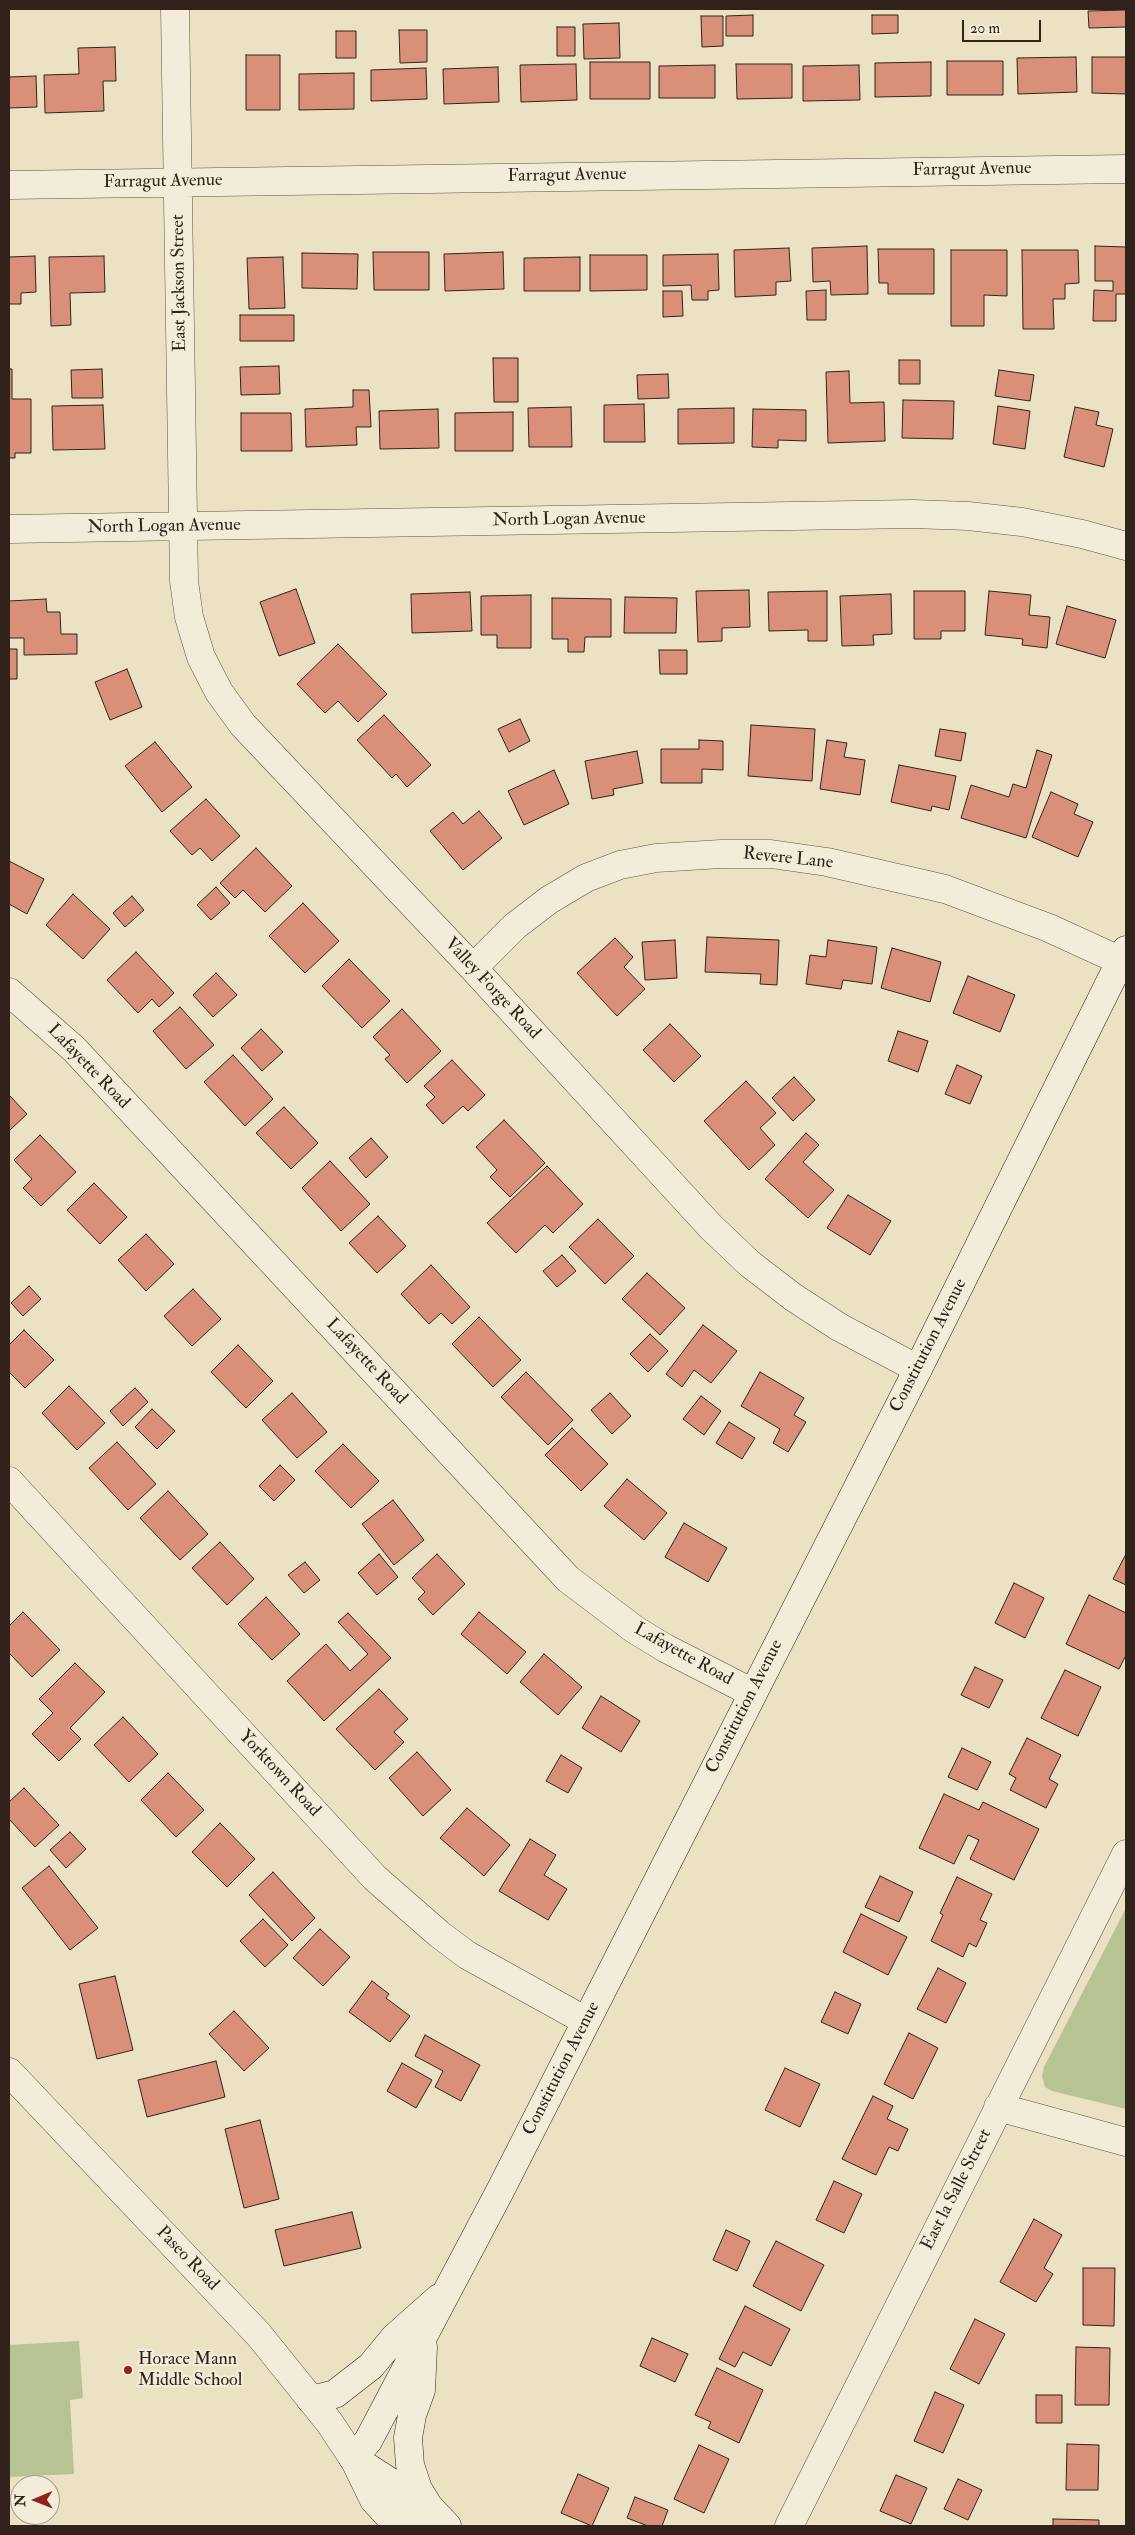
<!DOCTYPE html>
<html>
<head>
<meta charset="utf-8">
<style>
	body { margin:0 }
	#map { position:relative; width:1135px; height:2535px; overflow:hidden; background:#ebe2c4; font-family:"IM FELL Double Pica",serif }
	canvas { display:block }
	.frame { position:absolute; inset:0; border:10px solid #31231c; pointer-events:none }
	.north { position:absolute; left:10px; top:2475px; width:50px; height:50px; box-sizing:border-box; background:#f2ecd9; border:1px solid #a59c8d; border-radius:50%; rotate:269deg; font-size:14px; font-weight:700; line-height:20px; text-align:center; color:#31231c }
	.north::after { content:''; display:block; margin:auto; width:18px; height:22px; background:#8f2418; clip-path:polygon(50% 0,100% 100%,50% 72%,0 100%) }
	.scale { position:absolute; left:962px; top:20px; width:79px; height:22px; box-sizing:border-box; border:2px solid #31231c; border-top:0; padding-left:6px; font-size:15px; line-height:18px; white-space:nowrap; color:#31231c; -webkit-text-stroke:4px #f2ecd9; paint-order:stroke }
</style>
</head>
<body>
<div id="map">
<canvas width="1135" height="2535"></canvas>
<div class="frame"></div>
<div class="north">N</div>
<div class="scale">20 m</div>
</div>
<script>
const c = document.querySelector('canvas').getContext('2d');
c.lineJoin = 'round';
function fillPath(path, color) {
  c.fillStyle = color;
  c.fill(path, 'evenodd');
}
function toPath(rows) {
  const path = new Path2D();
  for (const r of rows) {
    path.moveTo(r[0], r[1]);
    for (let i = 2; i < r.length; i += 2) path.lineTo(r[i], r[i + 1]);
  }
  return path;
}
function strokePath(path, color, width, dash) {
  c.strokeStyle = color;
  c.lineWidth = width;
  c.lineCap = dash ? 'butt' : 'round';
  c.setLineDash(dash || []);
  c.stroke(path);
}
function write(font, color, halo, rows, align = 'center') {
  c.font = font + ' "IM FELL Double Pica",serif';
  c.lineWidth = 4.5;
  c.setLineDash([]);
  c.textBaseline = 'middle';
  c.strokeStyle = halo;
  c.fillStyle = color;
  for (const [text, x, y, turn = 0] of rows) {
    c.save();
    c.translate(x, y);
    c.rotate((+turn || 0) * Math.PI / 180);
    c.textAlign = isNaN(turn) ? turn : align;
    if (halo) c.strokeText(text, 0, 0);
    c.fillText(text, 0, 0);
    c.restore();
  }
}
fillPath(toPath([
	[1126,1908,1126,2109,1052,2091,1045,2087,1042,2076,1044,2067],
	[79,2341,83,2398,70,2400,74,2474,9,2477,9,2345]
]), '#b8c393');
const building = toPath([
	[1126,10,1126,27,1089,28,1088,11,1126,10],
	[753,15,753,36,726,36,726,16,753,15],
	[872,15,898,15,898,33,872,34,872,15],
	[701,16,723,16,723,46,702,47,701,16],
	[619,23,620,58,584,59,583,24,619,23],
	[557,27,575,27,575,56,557,56,557,27],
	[399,30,427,30,427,62,400,63,399,30],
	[336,31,356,31,356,58,336,58,336,31],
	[115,47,116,81,103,81,104,111,45,113,44,75,79,74,78,48,115,47],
	[246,55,280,55,280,110,246,110,246,55],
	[1076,57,1077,92,1018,94,1017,58,1076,57],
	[1092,57,1126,57,1126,94,1092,93,1092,57],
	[947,61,1003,61,1003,95,947,95,947,61],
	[590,62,650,62,650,99,590,99,590,62],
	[931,62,931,96,875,97,875,63,931,62],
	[576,64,577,100,521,102,520,65,576,64],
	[736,64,792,64,792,98,737,99,736,64],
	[715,65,715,98,659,98,659,66,715,65],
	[859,65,860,100,803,101,803,66,859,65],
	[498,67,499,102,444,104,443,69,498,67],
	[426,68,427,99,371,101,371,70,426,68],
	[354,73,354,109,299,110,299,74,354,73],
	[36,76,37,107,9,108,9,113,9,77,36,76],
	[867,246,868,294,831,295,830,281,813,282,812,248,867,246],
	[1095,246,1126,247,1126,294,1116,294,1116,321,1093,321,1094,290,1113,291,1113,281,1095,281,1095,246],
	[789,248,791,281,776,282,776,295,735,297,734,250,789,248],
	[878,249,934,249,934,294,888,294,888,283,879,283,878,249],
	[951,250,1007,250,1007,296,984,295,984,326,951,326,951,250],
	[1022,250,1078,250,1079,283,1065,284,1065,299,1053,299,1054,329,1023,329,1022,250],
	[373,252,429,252,429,290,374,290,373,252],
	[503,252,504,289,445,291,444,254,503,252],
	[302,253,358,254,357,289,302,288,302,253],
	[718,254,719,290,708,291,708,300,692,300,691,285,663,286,663,255,718,254],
	[590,255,647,255,647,290,590,291,590,255],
	[35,256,36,292,21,293,21,304,9,304,9,257,35,256],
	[104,256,105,292,70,293,71,325,51,326,49,257,104,256],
	[283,257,285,308,249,309,247,258,283,257],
	[580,257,580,291,524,291,524,258,580,257],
	[826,290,826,320,807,320,806,291,826,290],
	[663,291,682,291,683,316,663,317,663,291],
	[240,315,294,315,294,341,240,341,240,315],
	[493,358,518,358,518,402,494,402,493,358],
	[899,360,920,360,920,384,899,384,899,360],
	[279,366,280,394,241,395,240,367,279,366],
	[9,369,12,369,12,399,31,399,31,453,15,453,15,458,9,458,9,369],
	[102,369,103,398,72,398,71,370,102,369],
	[999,370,1034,375,1030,401,995,396,999,370],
	[849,371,850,403,884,402,885,441,828,443,826,372,849,371],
	[668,374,669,398,638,399,637,375,668,374],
	[353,390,369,390,371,427,356,427,357,445,306,447,305,409,353,407,353,390],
	[903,400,954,401,953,439,902,438,903,400],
	[644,404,645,442,604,442,604,405,644,404],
	[103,405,105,449,53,450,52,406,103,405],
	[998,406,1030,411,1025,449,993,444,998,406],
	[571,407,572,447,529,447,528,408,571,407],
	[1075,407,1099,412,1096,425,1113,429,1104,467,1064,457,1075,407],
	[734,408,734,443,678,444,678,409,734,408],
	[438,409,439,448,380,449,379,411,438,409],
	[753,409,806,410,806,441,778,440,778,448,752,447,753,409],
	[513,412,513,451,455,451,455,413,513,412],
	[241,413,291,413,292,451,241,451,241,413],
	[296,589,315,643,279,656,260,602,296,589],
	[749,590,750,627,722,628,722,641,698,642,696,591,749,590],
	[827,591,827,641,808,641,808,630,769,631,768,592,827,591],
	[914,591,965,591,965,631,941,631,941,639,914,639,914,591],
	[989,591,1031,595,1029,615,1050,617,1047,648,1022,645,1023,639,985,635,989,591],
	[470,592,472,631,412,633,411,594,470,592],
	[891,594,892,634,873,635,874,645,842,646,840,596,891,594],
	[531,595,531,648,497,648,497,635,481,635,481,596,531,595],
	[625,597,677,598,676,633,624,633,625,597],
	[552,598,611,599,611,637,585,637,584,652,568,652,568,639,552,639,552,598],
	[46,599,47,612,60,612,61,634,77,634,77,654,24,655,24,638,9,638,9,601,46,599],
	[1067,606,1116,620,1105,658,1056,644,1067,606],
	[338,644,387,694,358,722,338,701,325,713,297,684,338,644],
	[9,649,17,649,17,679,9,679,9,649],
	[659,650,687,650,687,674,660,674,659,650],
	[127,669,142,707,110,720,95,682,127,669],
	[384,715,431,765,407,787,396,774,392,778,357,740,384,715],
	[520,719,530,741,509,752,498,729,520,719],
	[751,725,815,729,812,781,748,776,751,725],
	[940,729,966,733,961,761,935,756,940,729],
	[699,740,723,741,723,770,702,769,702,783,661,783,661,749,699,749,699,740],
	[827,740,847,743,844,757,865,760,860,795,820,789,827,740],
	[155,742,192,787,162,812,125,766,155,742],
	[1037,750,1052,755,1026,838,961,818,971,785,1009,797,1013,784,1026,788,1037,750],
	[637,751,643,783,613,789,614,795,592,799,585,761,637,751],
	[899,765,956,776,949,810,932,806,931,811,891,802,899,765],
	[554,770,569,804,524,825,508,791,554,770],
	[1051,792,1078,804,1074,814,1093,822,1078,857,1032,837,1051,792],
	[206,799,240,836,212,861,200,848,192,855,170,831,206,799],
	[479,811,502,838,463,870,430,831,453,812,463,824,479,811],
	[256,848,292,886,265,912,243,890,235,898,220,883,256,848],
	[9,861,44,879,27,914,9,904,9,861],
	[216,887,230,903,211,920,197,905,216,887],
	[73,894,110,929,83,959,46,925,73,894],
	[132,896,144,910,125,927,113,913,132,896],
	[303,903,339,941,305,973,269,936,303,903],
	[707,937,779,940,777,985,760,984,761,974,705,972,707,937],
	[615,938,633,957,624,967,645,989,617,1016,577,973,615,938],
	[675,940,677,978,645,980,642,942,675,940],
	[828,940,877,947,872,984,843,980,841,989,806,984,810,955,826,957,828,940],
	[892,948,941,962,930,1002,881,988,892,948],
	[136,952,174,993,159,1007,152,999,138,1013,107,980,136,952],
	[349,959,390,1001,362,1028,322,986,349,959],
	[216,973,237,995,213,1017,193,995,216,973],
	[968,976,1015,995,1000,1032,953,1013,968,976],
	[180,1007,214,1045,186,1069,153,1031,180,1007],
	[402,1009,441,1051,407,1083,385,1059,390,1055,373,1037,402,1009],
	[670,1024,701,1056,674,1082,643,1050,670,1024],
	[261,1029,283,1052,262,1071,241,1048,261,1029],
	[898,1031,928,1041,918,1072,888,1061,898,1031],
	[233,1055,273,1099,245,1126,204,1082,233,1055],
	[452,1060,485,1095,468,1111,463,1106,443,1124,426,1105,435,1097,424,1086,452,1060],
	[957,1065,982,1076,970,1104,945,1094,957,1065],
	[794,1077,815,1100,793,1121,772,1098,794,1077],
	[746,1081,776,1113,760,1128,775,1145,749,1170,704,1121,746,1081],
	[9,1095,27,1114,9,1131,9,1095],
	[284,1107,318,1143,291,1169,256,1133,284,1107],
	[504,1120,545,1163,510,1197,490,1177,497,1170,476,1147,504,1120],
	[806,1133,819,1145,803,1162,834,1190,808,1218,765,1179,806,1133],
	[40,1135,76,1172,41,1206,23,1188,32,1179,14,1160,40,1135],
	[371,1138,388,1157,366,1178,349,1158,371,1138],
	[330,1161,370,1204,341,1231,302,1188,330,1161],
	[547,1166,583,1204,553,1233,545,1225,516,1253,487,1223,547,1166],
	[94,1183,127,1217,100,1244,67,1210,94,1183],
	[848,1195,891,1221,870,1255,827,1228,848,1195],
	[378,1216,406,1246,377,1273,349,1243,378,1216],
	[598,1219,634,1256,605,1284,569,1247,598,1219],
	[146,1234,174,1264,146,1291,118,1260,146,1234],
	[562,1255,576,1271,557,1287,543,1271,562,1255],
	[431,1265,470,1307,452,1324,441,1313,429,1324,401,1294,431,1265],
	[647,1273,685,1308,660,1335,622,1299,647,1273],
	[29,1286,41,1299,23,1316,11,1303,29,1286],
	[193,1289,221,1319,192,1346,164,1316,193,1289],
	[479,1317,521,1360,493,1387,452,1344,479,1317],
	[703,1325,737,1351,711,1383,694,1370,682,1387,666,1374,703,1325],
	[24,1330,54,1360,25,1388,9,1372,9,1345,24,1330],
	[650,1334,668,1351,648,1372,630,1354,650,1334],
	[238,1345,273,1381,246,1408,211,1372,238,1345],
	[526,1372,573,1420,548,1445,501,1397,526,1372],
	[760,1372,804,1398,794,1415,806,1422,788,1452,773,1443,780,1429,741,1406,760,1372],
	[69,1386,105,1423,77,1450,42,1413,69,1386],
	[135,1388,148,1402,123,1426,110,1411,135,1388],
	[292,1393,327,1432,297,1458,262,1420,292,1393],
	[610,1393,631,1416,612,1434,591,1410,610,1393],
	[701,1396,721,1411,704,1435,683,1419,701,1396],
	[152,1409,175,1431,157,1449,135,1427,152,1409],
	[729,1422,755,1438,742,1459,716,1443,729,1422],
	[572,1428,608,1464,581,1491,545,1455,572,1428],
	[117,1442,156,1484,128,1510,89,1468,117,1442],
	[343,1444,379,1481,351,1508,315,1471,343,1444],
	[280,1465,295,1480,274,1501,259,1486,280,1465],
	[627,1479,667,1513,644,1540,604,1506,627,1479],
	[168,1491,208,1534,180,1560,140,1518,168,1491],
	[393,1500,424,1540,394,1565,362,1524,393,1500],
	[684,1523,727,1548,708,1582,665,1557,684,1523],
	[220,1542,254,1579,227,1605,192,1568,220,1542],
	[379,1554,398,1577,377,1595,358,1573,379,1554],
	[437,1554,465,1584,433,1615,418,1599,425,1592,412,1578,437,1554],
	[1126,1554,1126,1585,1113,1579,1126,1554],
	[305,1562,320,1580,304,1593,288,1575,305,1562],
	[1014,1583,1044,1598,1025,1638,995,1623,1014,1583],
	[1089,1595,1126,1613,1126,1655,1119,1669,1066,1644,1089,1595],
	[266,1597,300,1634,272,1660,238,1624,266,1597],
	[23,1612,60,1650,32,1677,9,1653,9,1626,23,1612],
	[479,1612,526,1652,507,1674,461,1634,479,1612],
	[348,1613,391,1658,324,1721,287,1681,326,1644,350,1671,368,1654,338,1622,348,1613],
	[544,1654,582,1687,558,1715,520,1682,544,1654],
	[75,1663,105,1692,70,1728,81,1739,59,1761,32,1734,53,1713,39,1699,75,1663],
	[975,1667,1003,1680,989,1708,961,1695,975,1667],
	[1065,1670,1101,1687,1078,1736,1041,1718,1065,1670],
	[379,1689,408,1719,394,1732,404,1742,375,1770,336,1729,379,1689],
	[601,1696,640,1721,621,1752,582,1728,601,1696],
	[123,1717,158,1754,129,1782,94,1745,123,1717],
	[1027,1738,1061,1755,1049,1779,1058,1784,1046,1808,1010,1790,1016,1778,1009,1774,1027,1738],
	[962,1748,991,1762,977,1790,948,1777,962,1748],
	[417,1752,451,1790,423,1816,389,1778,417,1752],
	[561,1755,582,1768,568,1793,546,1781,561,1755],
	[168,1773,204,1810,176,1837,141,1800,168,1773],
	[24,1788,59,1825,35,1847,9,1819,9,1802,24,1788],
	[944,1794,979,1810,983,1802,1039,1829,1014,1880,970,1859,979,1840,968,1835,954,1864,919,1848,944,1794],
	[467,1808,510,1845,484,1876,440,1838,467,1808],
	[220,1823,255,1859,227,1887,192,1852,220,1823],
	[70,1832,86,1849,66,1868,50,1850,70,1832],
	[530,1839,556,1855,544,1875,567,1889,548,1920,499,1891,530,1839],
	[49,1866,98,1928,70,1950,22,1888,49,1866],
	[273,1872,315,1918,292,1941,249,1895,273,1872],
	[880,1876,913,1892,899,1922,865,1907,880,1876],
	[957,1877,992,1894,980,1920,987,1923,976,1947,969,1943,963,1957,931,1941,943,1915,940,1913,957,1877],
	[861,1914,907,1937,888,1975,843,1952,861,1914],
	[263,1919,288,1945,265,1967,240,1941,263,1919],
	[320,1929,350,1957,323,1986,293,1958,320,1929],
	[938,1968,966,1983,946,2023,917,2009,938,1968],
	[115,1976,133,2050,97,2059,79,1984,115,1976],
	[372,1981,389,1994,386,1998,410,2016,390,2042,349,2012,372,1981],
	[835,1992,861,2004,848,2034,821,2022,835,1992],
	[234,2011,269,2048,244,2071,209,2034,234,2011],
	[909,2033,938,2048,913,2099,884,2084,909,2033],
	[425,2035,480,2065,461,2101,435,2087,443,2071,415,2056,425,2035],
	[216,2061,225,2097,147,2117,138,2080,216,2061],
	[402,2063,432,2080,416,2108,387,2091,402,2063],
	[785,2068,820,2084,800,2127,765,2110,785,2068],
	[873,2096,893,2106,887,2119,908,2129,898,2151,889,2147,876,2175,842,2159,873,2096],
	[260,2120,279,2199,244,2208,225,2129,260,2120],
	[834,2181,862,2194,844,2233,816,2220,834,2181],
	[352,2212,361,2248,284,2266,275,2230,352,2212],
	[1034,2219,1062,2235,1044,2268,1053,2274,1036,2302,1000,2282,1034,2219],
	[726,2230,750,2241,737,2271,713,2260,726,2230],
	[776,2241,824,2265,801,2311,753,2286,776,2241],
	[1083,2268,1115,2268,1114,2326,1083,2325,1083,2268],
	[745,2306,790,2329,771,2366,743,2352,735,2367,719,2359,745,2306],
	[975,2319,1005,2334,979,2384,950,2369,975,2319],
	[652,2338,688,2354,675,2382,640,2366,652,2338],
	[1076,2347,1110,2348,1109,2405,1075,2405,1076,2347],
	[717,2368,763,2390,739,2443,708,2428,711,2422,695,2415,717,2368],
	[935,2392,964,2405,943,2453,914,2441,935,2392],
	[1036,2395,1062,2395,1062,2423,1036,2423,1036,2395],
	[1067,2444,1099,2445,1098,2490,1066,2490,1067,2444],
	[699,2445,729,2459,704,2513,674,2499,699,2445],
	[578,2474,609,2488,592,2526,561,2513,578,2474],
	[896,2475,927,2488,911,2524,880,2511,896,2475],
	[958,2479,982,2490,968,2520,944,2509,958,2479],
	[635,2497,668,2510,662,2526,648,2526,627,2518,635,2497],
	[1053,2519,1099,2520,1099,2526,1053,2526,1053,2519]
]);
fillPath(building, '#da9078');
strokePath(building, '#31231c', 1);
const minor = toPath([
	[175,9,184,581,189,617,201,657,219,692,243,725,473,968,711,1227,750,1264,793,1297,839,1327,918,1369],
	[9,185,1126,169],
	[9,529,913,514,968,516,1022,522,1082,534,1126,546],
	[473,968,515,926,549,900,586,878,620,865,656,858,721,854,771,854,827,862,945,889,1049,928,1121,961],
	[9,992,74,1049,568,1579,634,1629,665,1648,753,1693],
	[9,1481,375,1878,439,1934,467,1955,586,2021],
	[998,2107,1126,2142],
	[789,2526,1126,1854]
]);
const tertiary = toPath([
	[9,2072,259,2335,329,2422,353,2458]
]);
const secondary = toPath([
	[423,2347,421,2390,412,2415,408,2438,410,2465,418,2489,429,2507,447,2526],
	[311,2400,335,2394,371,2366,395,2337,439,2298],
	[353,2458,368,2441,500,2191,918,1369,1126,950],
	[353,2458,390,2482,424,2520],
	[354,2459,374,2500,398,2526]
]);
strokePath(minor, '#605346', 29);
strokePath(tertiary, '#605346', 29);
strokePath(secondary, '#31231c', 29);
strokePath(minor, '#f2ecd9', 28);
strokePath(tertiary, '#f2ecd9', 28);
strokePath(secondary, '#f2ecd9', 28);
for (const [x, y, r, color] of [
	[128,2370,5,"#8f2418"]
]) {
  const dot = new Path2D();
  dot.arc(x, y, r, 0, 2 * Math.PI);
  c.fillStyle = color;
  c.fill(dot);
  strokePath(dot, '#f2ecd9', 2);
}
write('18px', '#31231c', '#f2ecd9', [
	["Farragut Avenue",972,170,-1],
	["Farragut Avenue",567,176,-1],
	["Farragut Avenue",163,182,-1],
	["East Jackson Street",180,283,-91],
	["North Logan Avenue",569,520,-1],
	["North Logan Avenue",164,527,-1],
	["Revere Lane",788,859,6],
	["Valley Forge Road",492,989,47],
	["Lafayette Road",88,1067,46],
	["Constitution Avenue",929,1346,-63],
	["Lafayette Road",366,1362,47],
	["Lafayette Road",683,1655,29],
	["Constitution Avenue",745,1707,-63],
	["Yorktown Road",279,1774,47],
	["Constitution Avenue",562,2069,-63],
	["East la Salle Street",957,2190,-63],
	["Paseo Road",187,2259,46]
]);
write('18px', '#31231c', '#f2ecd9', [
	["Horace Mann",138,2360],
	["Middle School",138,2381]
], 'left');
</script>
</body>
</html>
